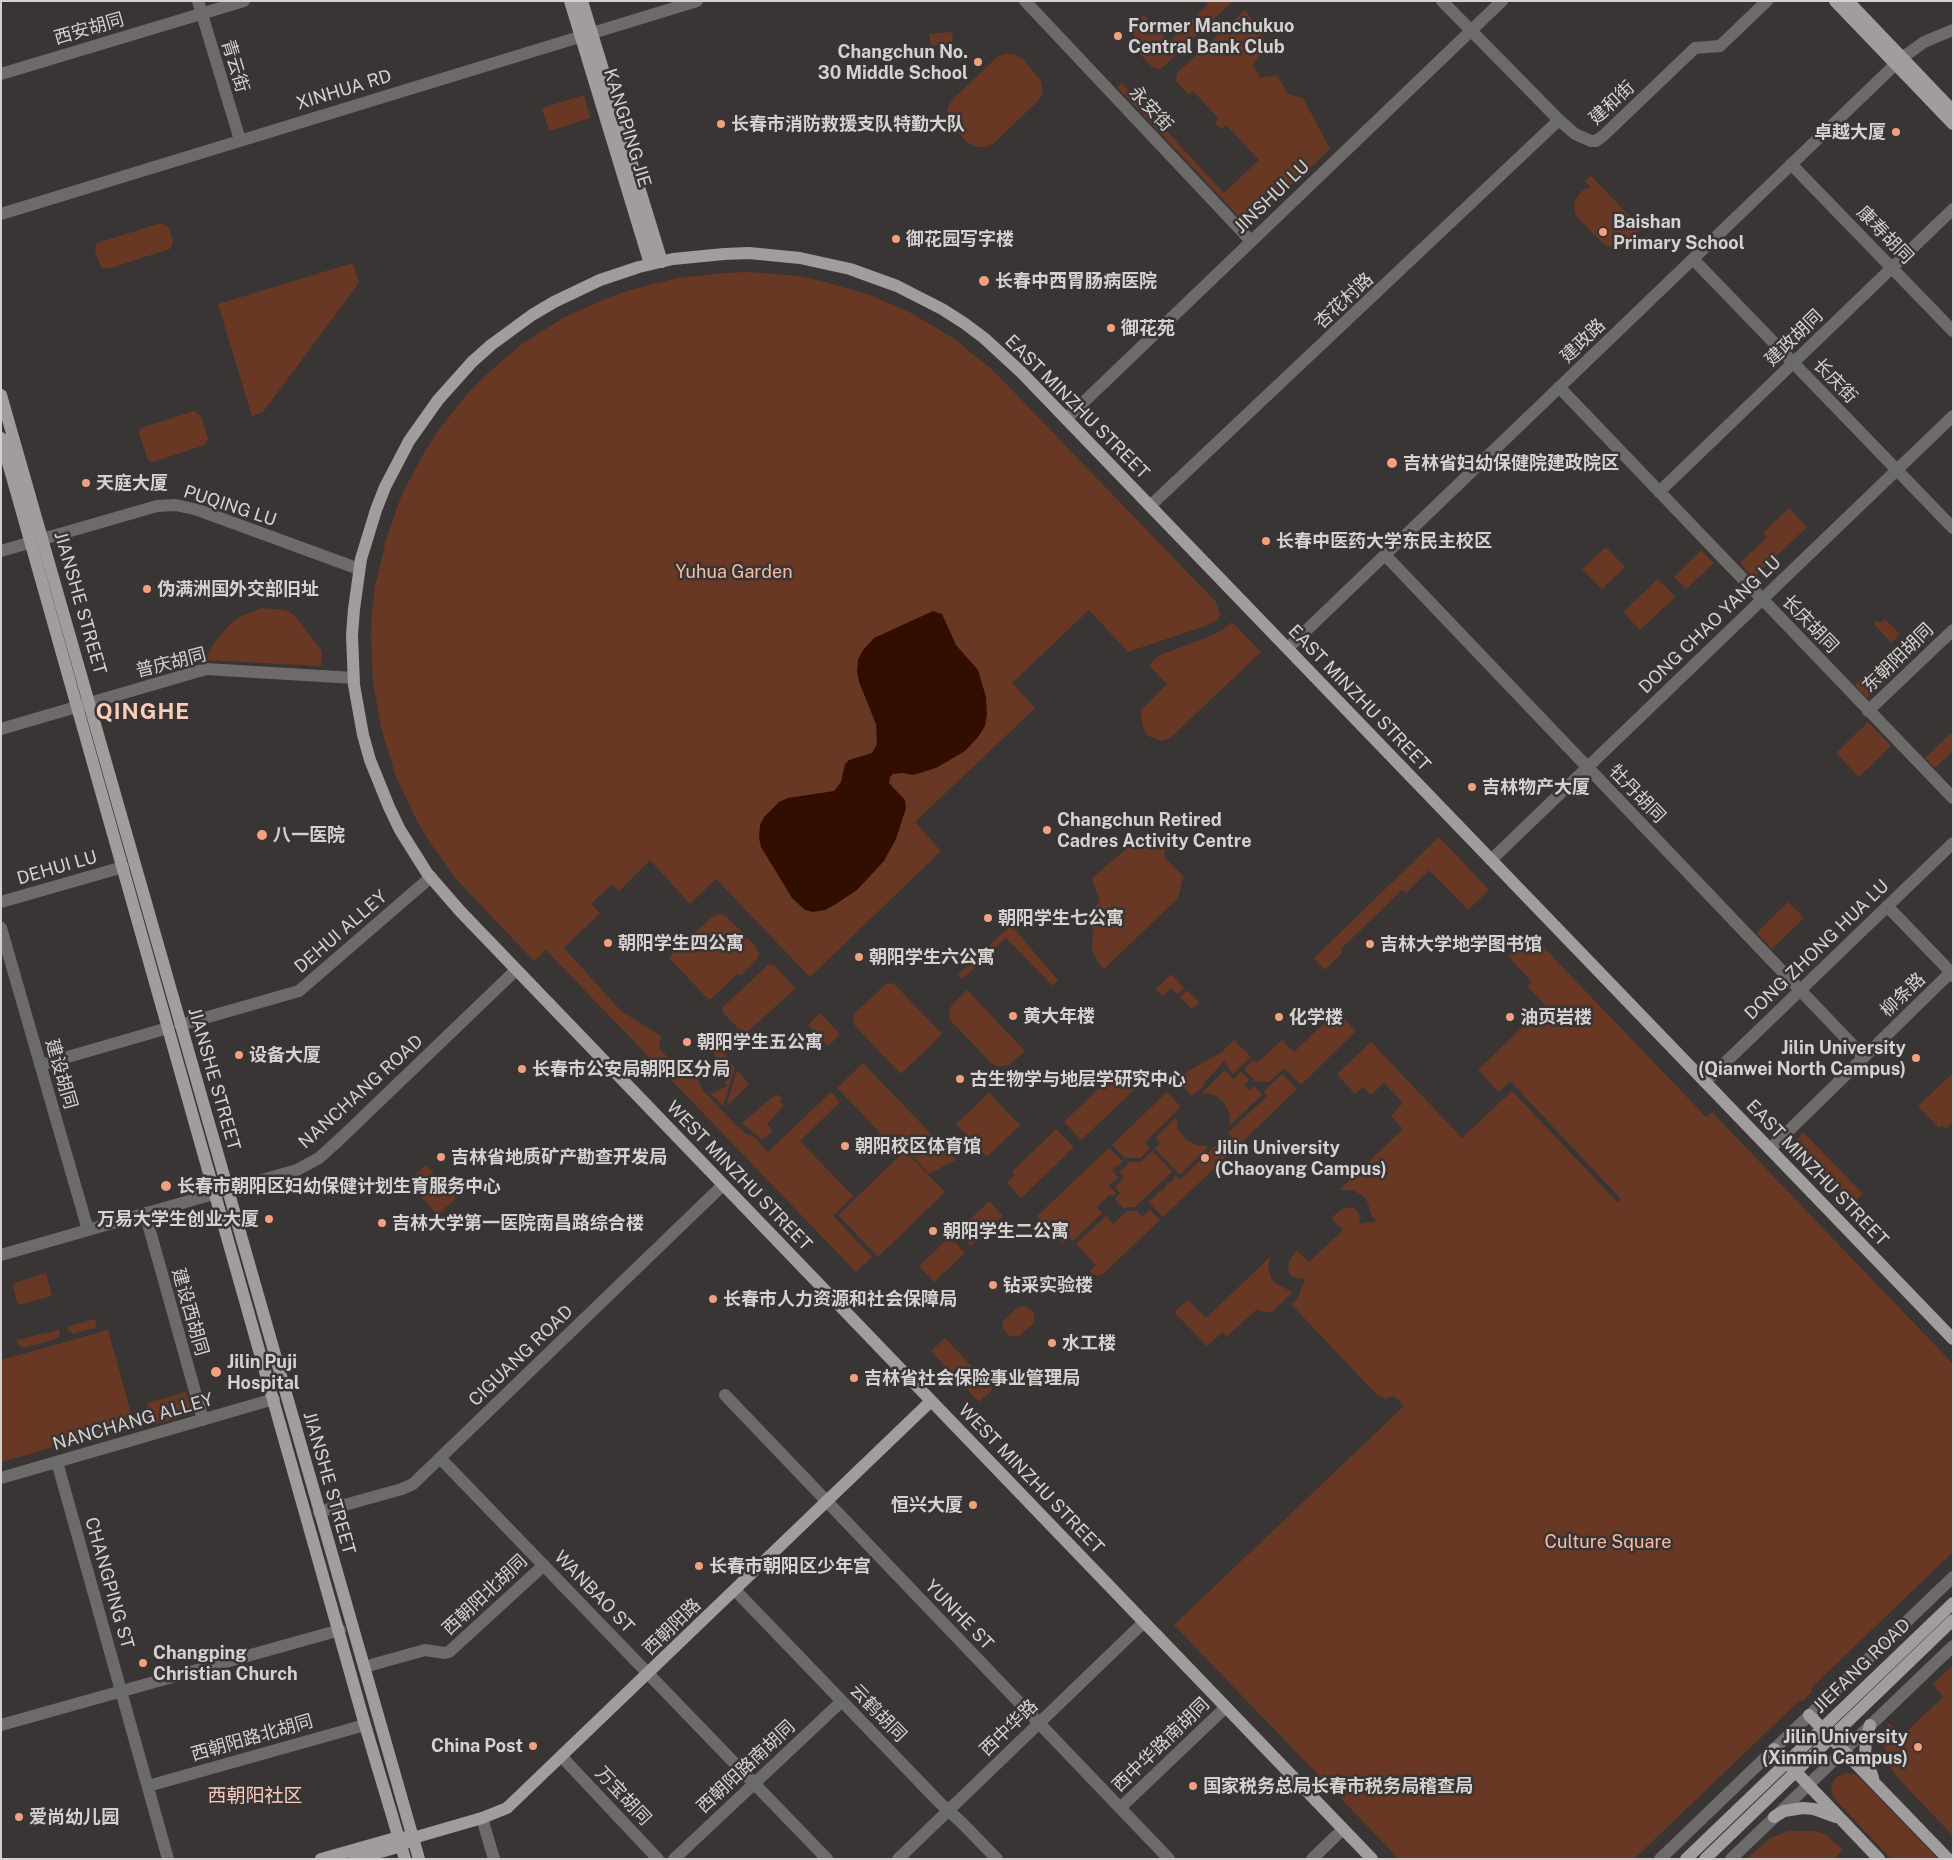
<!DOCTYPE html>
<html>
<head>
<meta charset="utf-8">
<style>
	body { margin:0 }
	#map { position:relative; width:1954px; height:1860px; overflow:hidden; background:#393534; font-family:"Public Sans",sans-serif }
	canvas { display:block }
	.frame { position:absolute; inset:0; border:2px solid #d4d1d0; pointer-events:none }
</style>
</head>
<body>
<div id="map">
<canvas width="1954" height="1860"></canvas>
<div class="frame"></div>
</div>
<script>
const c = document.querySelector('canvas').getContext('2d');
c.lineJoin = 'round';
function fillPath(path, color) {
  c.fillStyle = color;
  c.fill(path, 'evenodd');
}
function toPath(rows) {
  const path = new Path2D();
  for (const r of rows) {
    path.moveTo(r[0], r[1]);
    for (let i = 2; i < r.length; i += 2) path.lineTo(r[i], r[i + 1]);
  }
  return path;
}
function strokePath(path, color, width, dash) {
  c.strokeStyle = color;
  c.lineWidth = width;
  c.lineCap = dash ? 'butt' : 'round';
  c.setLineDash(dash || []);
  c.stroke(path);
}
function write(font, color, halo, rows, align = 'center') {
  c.font = font + ' "Public Sans","Noto Sans SC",sans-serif';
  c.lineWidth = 5;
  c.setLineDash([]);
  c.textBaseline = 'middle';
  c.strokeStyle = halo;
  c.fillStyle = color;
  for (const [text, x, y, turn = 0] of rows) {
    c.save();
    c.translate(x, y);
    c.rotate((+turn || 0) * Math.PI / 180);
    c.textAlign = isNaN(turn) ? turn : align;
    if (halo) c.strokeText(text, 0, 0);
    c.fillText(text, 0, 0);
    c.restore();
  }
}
fillPath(toPath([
	[1206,1,1233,1,1164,66,1160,69,1152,67,1137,51,1143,45,1129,30,1144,15,1169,42,1208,4],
	[1245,10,1268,44,1253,65,1260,78,1277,75,1288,94,1303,98,1330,149,1252,222,1241,219,1117,87,1122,83,1224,193,1259,160,1226,125,1221,129,1215,123,1219,119,1193,91,1189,95,1176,81,1177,73],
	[952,32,953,44,931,46,929,34],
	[1004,54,1013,54,1022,58,1041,81,1043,92,1038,101,994,143,986,147,976,147,967,142,951,125,947,116,948,107,953,99,997,57],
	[584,95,590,118,549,131,542,108],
	[1591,176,1642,229,1636,234,1635,233,1631,241,1622,247,1617,249,1606,246,1576,216,1574,205,1576,199,1582,191,1591,187,1585,181],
	[161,223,169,228,173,242,170,249,107,269,101,267,95,250,97,243],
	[353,263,359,283,263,412,252,416,218,304],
	[749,272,797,276,821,281,867,294,911,313,953,338,990,368,1008,386,1216,602,1220,615,1218,619,1205,626,1128,652,1089,610,1012,683,1035,708,915,822,941,851,810,977,716,879,690,904,650,860,619,891,612,884,591,904,600,913,564,948,621,1011,661,1036,659,1048,671,1061,684,1056,703,1090,730,1119,746,1134,753,1136,768,1152,831,1092,840,1102,800,1141,853,1196,833,1216,872,1257,856,1272,546,950,534,961,456,879,429,841,417,821,396,777,382,731,373,683,371,635,372,611,375,587,386,540,402,494,425,451,438,431,468,393,485,376,522,344,563,318,607,298,630,290,677,278,725,273],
	[194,411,201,416,208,439,205,445,152,462,148,460,139,434,141,428],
	[1789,508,1807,527,1753,578,1740,563,1767,537,1763,533],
	[1606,547,1625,567,1602,589,1582,569],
	[1701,550,1714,563,1686,589,1674,577],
	[1658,579,1675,597,1640,630,1623,612],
	[262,608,285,610,294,615,322,651,321,666,205,660,213,645,229,625,239,617],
	[1885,619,1900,634,1891,643,1874,624,1877,621,1880,623],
	[1232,622,1261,652,1169,739,1162,741,1148,736,1144,730,1140,711,1167,684,1149,665,1158,656,1208,637,1221,631],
	[1893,649,1906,661,1895,672,1883,659],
	[1876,665,1888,678,1867,698,1855,685],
	[1868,722,1891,746,1859,777,1836,753],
	[1951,733,1953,735,1953,751,1935,768,1925,758],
	[1150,833,1165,847,1164,857,1183,876,1178,898,1104,969,1098,963,1092,950,1093,928,1084,918,1100,902,1092,878,1131,845],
	[1439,837,1489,890,1468,910,1429,870,1406,893,1402,890,1341,949,1343,952,1325,970,1314,958],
	[1788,902,1804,918,1772,949,1757,933],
	[720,914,726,916,756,947,759,955,756,960,741,975,737,974,711,999,708,999,670,959,670,956,712,917],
	[1011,925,1058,980,1053,986,1006,938,962,979,958,975],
	[1531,934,1706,1117,1712,1112,1953,1364,1953,1552,1812,1687,1812,1692,1802,1701,1800,1700,1634,1859,1399,1859,1174,1625,1404,1406,1394,1396,1385,1399,1377,1395,1291,1304,1298,1298,1305,1279,1292,1277,1288,1271,1289,1261,1297,1251,1309,1262,1343,1230,1331,1218,1342,1209,1351,1207,1354,1208,1359,1214,1360,1224,1377,1221,1372,1216,1367,1201,1363,1196,1353,1190,1339,1190,1403,1129,1391,1116,1403,1103,1384,1083,1371,1095,1363,1087,1355,1094,1337,1074,1371,1042,1462,1138,1512,1091,1617,1202,1621,1199,1510,1081,1499,1092,1478,1070,1545,1005,1527,986,1532,982,1508,956],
	[769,964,774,965,795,988,795,989,747,1032,739,1029,723,1013,723,1007],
	[1171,974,1184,988,1178,994,1171,988,1163,996,1156,989],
	[891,983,895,985,942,1034,901,1074,855,1026,853,1020,854,1014,886,984],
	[967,990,1025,1051,1009,1065,999,1067,991,1063,951,1021,949,1015,951,1006],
	[1187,990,1199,1002,1192,1009,1180,997],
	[1337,1011,1356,1031,1301,1085,1284,1068,1269,1082,1255,1081,1244,1069,1253,1060,1257,1063,1282,1040,1294,1052],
	[820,1013,838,1032,839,1036,828,1046,808,1025],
	[727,1032,734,1041,724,1053,735,1068,723,1106,709,1092,713,1093,727,1086,725,1082,729,1080,707,1041,709,1039,722,1046,726,1038,725,1036],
	[1234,1040,1251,1057,1233,1074,1224,1061,1204,1083,1205,1085,1192,1096,1178,1081,1188,1071,1222,1052],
	[863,1063,956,1160,929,1174,903,1146,898,1151,837,1088],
	[737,1070,749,1084,728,1105,727,1104],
	[1225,1070,1233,1079,1241,1072,1249,1080,1244,1085,1250,1090,1254,1086,1262,1095,1229,1126,1230,1116,1225,1104,1215,1095,1202,1093],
	[1116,1072,1134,1090,1081,1140,1064,1122],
	[1953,1073,1953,1122,1946,1129,1942,1125,1939,1128,1918,1106],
	[1282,1074,1297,1089,1239,1145,1228,1133,1267,1096,1264,1091],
	[1167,1092,1180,1106,1178,1110,1145,1142,1150,1149,1140,1158,1125,1158,1112,1145],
	[989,1093,1020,1125,987,1157,956,1124],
	[776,1094,782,1099,780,1102,784,1106,767,1124,773,1131,762,1140,742,1123],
	[1176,1117,1178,1129,1186,1140,1197,1145,1207,1146,1207,1148,1180,1175,1155,1149,1160,1143,1155,1138],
	[1056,1129,1074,1147,1021,1198,1007,1183,1015,1175,1012,1172],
	[1803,1132,1863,1194,1853,1202,1797,1144,1798,1138],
	[1217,1144,1228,1155,1163,1217,1148,1201,1155,1198,1157,1193,1164,1190,1167,1183,1172,1182,1175,1175,1180,1180],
	[1109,1148,1123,1162,1112,1170,1118,1177,1109,1186,1116,1193,1112,1196,1110,1195,1097,1207,1102,1213,1073,1241,1069,1238,1063,1244,1037,1216],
	[905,1151,945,1192,878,1257,838,1215],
	[1152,1151,1172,1172,1135,1207,1123,1208,1115,1199,1120,1193,1115,1187,1124,1178,1119,1172,1130,1162,1141,1162],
	[426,1165,456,1198,438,1215,407,1182],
	[989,1201,1003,1216,971,1246,957,1232],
	[1150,1210,1160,1220,1103,1274,1098,1276,1093,1274,1090,1271,1096,1265,1076,1244,1106,1216,1113,1224,1127,1211,1137,1211,1142,1217],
	[950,1237,965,1253,934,1282,919,1266],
	[1271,1256,1268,1266,1272,1280,1276,1284,1293,1292,1271,1313,1256,1310,1227,1336,1223,1332,1207,1346,1174,1312,1188,1300,1206,1318],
	[46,1273,52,1296,18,1305,13,1286,14,1283],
	[1025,1306,1034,1312,1034,1323,1018,1337,1009,1336,1003,1328,1003,1321,1018,1307],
	[95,1319,97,1327,73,1334,68,1330,67,1327],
	[59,1330,60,1335,56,1339,23,1348,18,1344,16,1340],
	[108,1330,134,1424,1,1462,1,1360],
	[945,1338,993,1389,979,1402,931,1351],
	[186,1392,192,1414,153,1425,147,1403],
	[1953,1665,1953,1836,1897,1777,1889,1765,1883,1742,1886,1730,1889,1723,1902,1736,1943,1697,1933,1684],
	[1846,1773,1856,1775,1860,1778,1938,1859,1891,1859,1833,1797,1831,1791,1833,1781,1837,1777],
	[1788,1831,1813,1831,1825,1834,1843,1850,1834,1859,1747,1859,1770,1838]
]), '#693825');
fillPath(toPath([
	[933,611,942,614,956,645,978,670,986,697,987,715,985,726,978,737,965,751,936,768,913,775,902,773,893,774,890,777,889,783,905,800,906,808,896,839,884,861,857,890,836,904,825,910,813,912,805,910,792,898,761,847,759,838,760,825,764,817,779,802,788,798,834,791,841,782,845,764,849,760,872,753,877,744,876,724,859,682,857,672,858,659,863,650,874,638]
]), '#320e01');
strokePath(toPath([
	[198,1,240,140],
	[1025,1,1251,241],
	[1442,1,1559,120,1575,134,1591,141,1596,141,1604,135,1695,48,1720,46,1767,1],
	[1,74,244,1],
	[1791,164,1953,331],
	[1,214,697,1],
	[1693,259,1953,528],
	[1559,387,1953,798],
	[1066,419,1502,1],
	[1659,492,1953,209],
	[1150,506,1559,120],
	[1,551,157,506,176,505,198,510,359,569],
	[1385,555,1864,1057],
	[1288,648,1902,58,1924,42,1953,30],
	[1868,711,1953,630],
	[1,729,206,669,354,678],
	[1491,860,1953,416],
	[1,902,123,867],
	[1887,906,1944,965,1953,976],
	[1,928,88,1230],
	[180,1025,299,991,431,877],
	[40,1065,168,1028],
	[1705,1082,1953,843],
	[1770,1149,1953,970],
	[145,1213,203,1420],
	[1,1255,297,1170,319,1158,339,1140,516,970],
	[725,1395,1169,1859],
	[440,1458,827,1859],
	[57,1462,168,1859],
	[1,1478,274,1399],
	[319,1512,402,1489,413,1484,723,1185],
	[735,1590,939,1802,962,1823,997,1859],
	[364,1667,425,1650,445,1653,449,1652,544,1565],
	[1,1725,340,1630],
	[562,1757,658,1859],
	[148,1786,365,1725],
	[1120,1808,1226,1707],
	[482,1818,494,1859],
	[674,1859,842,1701],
	[898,1859,1144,1622],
	[1312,1859,1343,1829],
	[1660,1859,1953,1577],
	[1731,1859,1953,1646]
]), '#6d6b6a', 12);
strokePath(toPath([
	[570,1,650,264],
	[582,1,662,262],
	[1835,1,1953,124],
	[1848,1,1953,111],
	[1,395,419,1859],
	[1,438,365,1725,405,1859],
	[1809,1715,1948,1859],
	[1870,1725,1866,1741,1865,1754,1873,1778],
	[1774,1749,1879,1859],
	[1774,1817,1784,1811,1803,1808,1814,1809,1836,1817],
	[321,1859,399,1837,413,1838,482,1818,507,1808,931,1401],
	[355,1859,402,1846,407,1842],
	[1372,1859,460,911,427,873,400,830,389,807,370,760,363,735,354,685,352,635,354,609,361,559,376,510,385,487,409,441,438,400,472,362,491,345,532,315,554,302,600,280,639,267,673,259,724,254,749,253,800,258,850,269,897,286,942,309,964,323,984,338,1021,372,1953,1339],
	[1686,1859,1953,1603],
	[1705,1859,1953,1620]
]), '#a19d9c', 12);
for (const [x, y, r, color] of [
	[1118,36,5,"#f2a080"],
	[978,62,5,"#f2a080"],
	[721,124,5,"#f2a080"],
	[1896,132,5,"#f2a080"],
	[1603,232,5,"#f2a080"],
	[896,239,5,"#f2a080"],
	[984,281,6,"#f2a080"],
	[1111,328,5,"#f2a080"],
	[1392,463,6,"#f2a080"],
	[86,483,5,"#f2a080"],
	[1266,541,5,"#f2a080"],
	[147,589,5,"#f2a080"],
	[1472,787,5,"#f2a080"],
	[1047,830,5,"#f2a080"],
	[262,835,6,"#f2a080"],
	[988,918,5,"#f2a080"],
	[608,943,5,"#f2a080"],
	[1370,944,5,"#f2a080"],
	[859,957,5,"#f2a080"],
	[1013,1016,5,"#f2a080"],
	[1279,1017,5,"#f2a080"],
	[1510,1017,5,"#f2a080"],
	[687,1042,5,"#f2a080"],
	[239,1055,5,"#f2a080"],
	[1916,1058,5,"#f2a080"],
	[522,1069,5,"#f2a080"],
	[960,1079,5,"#f2a080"],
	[845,1146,5,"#f2a080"],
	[441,1157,5,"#f2a080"],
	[1205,1158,5,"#f2a080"],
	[166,1186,6,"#f2a080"],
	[269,1219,5,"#f2a080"],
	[382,1223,5,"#f2a080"],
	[933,1231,5,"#f2a080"],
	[993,1285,5,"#f2a080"],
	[713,1299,5,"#f2a080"],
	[1052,1343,5,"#f2a080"],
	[216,1372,6,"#f2a080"],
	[854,1378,5,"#f2a080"],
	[973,1505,5,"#f2a080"],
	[699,1566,5,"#f2a080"],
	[143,1663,5,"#f2a080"],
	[533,1746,5,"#f2a080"],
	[1918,1747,5,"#f2a080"],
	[1193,1786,5,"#f2a080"],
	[19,1817,5,"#f2a080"]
]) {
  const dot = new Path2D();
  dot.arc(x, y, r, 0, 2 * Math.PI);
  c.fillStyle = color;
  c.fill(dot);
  strokePath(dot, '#393534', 2);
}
write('bold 18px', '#d4d1d0', '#393534', [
	["Former Manchukuo",1128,26],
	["Central Bank Club",1128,47],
	["Changchun No.",968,52,"right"],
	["30 Middle School",968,73,"right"],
	["长春市消防救援支队特勤大队",731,124],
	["卓越大厦",1886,132,"right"],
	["Baishan",1613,222],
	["Primary School",1613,243],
	["御花园写字楼",906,239],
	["长春中西胃肠病医院",995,281],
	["御花苑",1121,328],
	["吉林省妇幼保健院建政院区",1403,463],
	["天庭大厦",96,483],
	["长春中医药大学东民主校区",1276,541],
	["伪满洲国外交部旧址",157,589],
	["吉林物产大厦",1482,787],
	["Changchun Retired",1057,820],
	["Cadres Activity Centre",1057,841],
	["八一医院",273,835],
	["朝阳学生七公寓",998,918],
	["朝阳学生四公寓",618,943],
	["吉林大学地学图书馆",1380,944],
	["朝阳学生六公寓",869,957],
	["黄大年楼",1023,1016],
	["化学楼",1289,1017],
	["油页岩楼",1520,1017],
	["朝阳学生五公寓",697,1042],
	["Jilin University",1906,1048,"right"],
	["(Qianwei North Campus)",1906,1069,"right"],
	["设备大厦",249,1055],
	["长春市公安局朝阳区分局",532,1069],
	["古生物学与地层学研究中心",970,1079],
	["朝阳校区体育馆",855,1146],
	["Jilin University",1215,1148],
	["(Chaoyang Campus)",1215,1169],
	["吉林省地质矿产勘查开发局",451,1157],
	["长春市朝阳区妇幼保健计划生育服务中心",177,1186],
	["万易大学生创业大厦",259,1219,"right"],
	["吉林大学第一医院南昌路综合楼",392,1223],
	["朝阳学生二公寓",943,1231],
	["钻采实验楼",1003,1285],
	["长春市人力资源和社会保障局",723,1299],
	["水工楼",1062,1343],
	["Jilin Puji",227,1362],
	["Hospital",227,1383],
	["吉林省社会保险事业管理局",864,1378],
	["恒兴大厦",963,1505,"right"],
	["长春市朝阳区少年宫",709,1566],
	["Changping",153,1653],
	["Christian Church",153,1674],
	["Jilin University",1908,1737,"right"],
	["(Xinmin Campus)",1908,1758,"right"],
	["China Post",523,1746,"right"],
	["国家税务总局长春市税务局稽查局",1203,1786],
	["爱尚幼儿园",29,1817]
], 'left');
write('18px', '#d4d1d0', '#393534', [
	["西安胡同",89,29,-16],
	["青云街",235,66,73],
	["XINHUA RD",344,90,-17],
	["建和街",1612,103,-43],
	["永安街",1151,109,47],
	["KANGPING JIE",627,128,73],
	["JINSHUI LU",1272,197,-44],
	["康寿胡同",1885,235,46],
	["杏花村路",1344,301,-43],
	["建政胡同",1794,338,-44],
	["建政路",1583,341,-44],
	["长庆街",1835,381,46],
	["EAST MINZHU STREET",1077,407,45],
	["PUQING LU",230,506,18],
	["JIANSHE STREET",80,603,74],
	["长庆胡同",1810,624,46],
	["DONG CHAO YANG LU",1710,625,-44],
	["东朝阳胡同",1898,658,-44],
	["普庆胡同",171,663,-14],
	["EAST MINZHU STREET",1359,698,46],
	["牡丹胡同",1637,794,46],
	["DEHUI LU",57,868,-16],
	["DEHUI ALLEY",341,932,-41],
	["DONG ZHONG HUA LU",1817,950,-44],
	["柳条路",1903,995,-44],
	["建设胡同",61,1074,74],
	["JIANSHE STREET",214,1079,74],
	["NANCHANG ROAD",361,1092,-42],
	["EAST MINZHU STREET",1817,1173,46],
	["WEST MINZHU STREET",739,1176,46],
	["建设西胡同",190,1312,74],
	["CIGUANG ROAD",521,1356,-44],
	["NANCHANG ALLEY",133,1422,-16],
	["WEST MINZHU STREET",1031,1479,46],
	["JIANSHE STREET",329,1483,74],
	["CHANGPING ST",109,1583,74],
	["WANBAO ST",594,1592,46],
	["西朝阳北胡同",485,1595,-43],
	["YUNHE ST",959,1615,46],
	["西朝阳路",672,1627,-44],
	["JIEFANG ROAD",1862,1666,-44],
	["云鹤胡同",878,1713,46],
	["西中华路",1009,1728,-44],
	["西朝阳路北胡同",252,1738,-16],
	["西中华路南胡同",1161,1745,-44],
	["西朝阳路南胡同",746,1767,-43],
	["万宝胡同",623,1796,47]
]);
write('18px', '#fabaa2', '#393534', [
	["Yuhua Garden",734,572],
	["Culture Square",1608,1542]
]);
write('19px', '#fbccb9', '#393534', [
	["西朝阳社区",255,1796]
]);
c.letterSpacing = '1px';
write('bold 22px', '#fbccb9', '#393534', [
	["QINGHE",143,712]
]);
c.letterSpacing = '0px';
</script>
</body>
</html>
